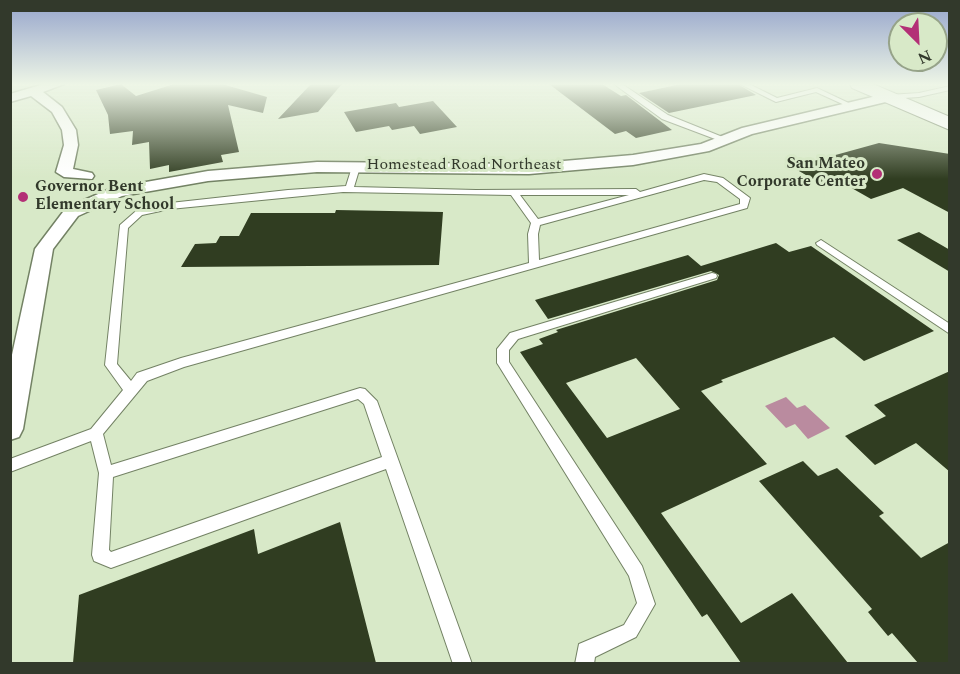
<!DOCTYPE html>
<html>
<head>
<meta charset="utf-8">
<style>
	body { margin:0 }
	#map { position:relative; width:960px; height:674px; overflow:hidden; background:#d8e9c8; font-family:Spectral,serif }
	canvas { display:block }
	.frame { position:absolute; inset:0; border:12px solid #32392b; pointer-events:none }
	.north { position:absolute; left:888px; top:12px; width:60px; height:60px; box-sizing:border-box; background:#d8e9c8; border:2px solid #96a389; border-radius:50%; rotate:156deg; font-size:16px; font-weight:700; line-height:24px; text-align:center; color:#32392b }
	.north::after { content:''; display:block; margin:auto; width:21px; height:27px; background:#b32f76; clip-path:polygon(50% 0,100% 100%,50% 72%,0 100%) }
</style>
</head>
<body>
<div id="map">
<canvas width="960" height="674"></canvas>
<div class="frame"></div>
<div class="north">N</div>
</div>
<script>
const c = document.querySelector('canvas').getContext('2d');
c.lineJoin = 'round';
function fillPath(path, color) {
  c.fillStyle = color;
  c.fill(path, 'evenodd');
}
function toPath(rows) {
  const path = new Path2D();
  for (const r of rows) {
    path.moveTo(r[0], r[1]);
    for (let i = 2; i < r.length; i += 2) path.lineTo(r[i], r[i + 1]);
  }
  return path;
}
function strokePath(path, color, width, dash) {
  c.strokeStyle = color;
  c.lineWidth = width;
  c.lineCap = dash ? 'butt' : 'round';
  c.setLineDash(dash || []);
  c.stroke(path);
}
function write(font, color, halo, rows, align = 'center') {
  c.font = font + ' Spectral,serif';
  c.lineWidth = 6;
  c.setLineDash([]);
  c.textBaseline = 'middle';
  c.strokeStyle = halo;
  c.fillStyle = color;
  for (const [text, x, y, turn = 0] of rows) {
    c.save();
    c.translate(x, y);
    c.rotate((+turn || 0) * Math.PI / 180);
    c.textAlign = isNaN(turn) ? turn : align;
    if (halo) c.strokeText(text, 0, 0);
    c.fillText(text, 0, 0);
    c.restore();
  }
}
fillPath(toPath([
	[786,397,797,408,805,405,830,428,808,439,795,424,786,428,765,406]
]), '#ba8b9f');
fillPath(toPath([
	[121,84,136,96,174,84,222,84,267,97,263,113,228,105,239,152,221,155,223,162,169,172,169,165,150,169,149,142,132,145,133,131,110,134,108,115,96,90],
	[311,84,342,84,318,112,278,119],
	[549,84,602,84,621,96,626,95,672,130,636,138,626,131,615,134],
	[681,84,738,84,756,95,669,113,639,93],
	[433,101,457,127,420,134,414,126,392,130,389,126,356,132,344,112,396,103,399,107],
	[879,143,950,154,950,213,903,188,871,199,841,182,825,186,792,167],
	[336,210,443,212,439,265,181,267,195,244,216,243,220,236,239,236,251,213,335,213],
	[919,232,950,250,950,272,897,240],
	[776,243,789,252,811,246,934,331,864,361,834,337,721,380,723,382,701,391,767,464,661,513,741,623,792,593,848,663,741,663,707,614,702,617,520,352,543,344,539,339,558,332,556,330,717,280,719,275,711,271,548,319,535,300,688,255,701,266],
	[636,358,680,409,607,438,566,383],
	[950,371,950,472,916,443,875,465,845,436,886,416,874,405],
	[803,461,818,476,837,468,884,513,879,516,921,558,950,542,950,663,918,663,892,633,888,636,868,612,872,609,759,481],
	[340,522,376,663,73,663,79,595,254,529,258,554]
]), '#303d21');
const service = toPath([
	[614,84,622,84,668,115,730,140,723,142,662,119,614,84],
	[740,84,749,84,777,98,817,88,855,106,849,107,816,92,776,102,740,84],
	[950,86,950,90,919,97,889,99,886,97,889,95,919,93,950,86],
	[356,164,360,167,354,187,476,190,636,189,640,192,704,174,723,178,750,198,747,208,184,367,147,381,103,434,111,465,360,388,365,389,377,401,472,664,453,664,386,469,111,568,94,561,92,555,99,473,91,441,10,472,10,459,91,429,123,390,105,365,120,225,136,211,170,203,288,190,346,186,352,167,356,164],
	[704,180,717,182,740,199,740,204,539,260,538,234,540,225,704,180],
	[343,192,511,195,531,223,528,234,529,263,181,358,137,373,131,381,117,364,128,228,142,215,170,209,343,192],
	[520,195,629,195,538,219,520,195],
	[358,399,364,404,382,457,111,552,109,550,113,477,358,399],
	[821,240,950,324,950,334,817,245,816,243,821,240],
	[712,273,716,274,717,276,716,278,518,339,509,350,509,362,642,566,655,604,636,637,595,657,594,664,575,664,579,644,624,625,637,603,629,576,499,366,497,363,497,349,510,333,712,273]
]);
const minor = toPath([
	[44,84,64,84,43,92,62,107,76,130,78,145,73,169,92,173,94,176,92,179,64,177,56,172,64,145,62,130,52,112,31,96,10,102,10,94,44,84],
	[889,93,894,94,894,100,752,134,709,151,633,165,529,174,317,172,208,181,122,196,78,216,53,249,23,429,19,437,10,440,10,364,35,249,66,208,112,188,208,171,317,162,529,164,633,155,701,144,742,128,889,93]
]);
const secondary = toPath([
	[850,84,873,84,950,117,950,130,852,88,850,84]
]);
strokePath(service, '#738264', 2);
strokePath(minor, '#738264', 3);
strokePath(secondary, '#738264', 2);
fillPath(service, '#fff');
fillPath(minor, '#fff');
fillPath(secondary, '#fff');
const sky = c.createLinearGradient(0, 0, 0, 179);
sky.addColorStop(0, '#95a4cb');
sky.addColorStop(0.47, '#edf5e6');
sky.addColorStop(1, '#edf5e600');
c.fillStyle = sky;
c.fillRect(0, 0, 960, 179);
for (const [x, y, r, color] of [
	[877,174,6,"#b32f76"],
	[23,197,6,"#b32f76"]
]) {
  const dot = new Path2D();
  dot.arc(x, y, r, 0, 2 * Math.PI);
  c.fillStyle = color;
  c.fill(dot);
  strokePath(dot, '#d8e9c8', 2);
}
write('bold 16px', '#32392b', '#d8e9c8', [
	["San Mateo",865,165],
	["Corporate Center",865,183],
	["Governor Bent",35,188,"left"],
	["Elementary School",35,206,"left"]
], 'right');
write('16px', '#32392b', '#d8e9c8', [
	["Homestead Road Northeast",464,166]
]);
</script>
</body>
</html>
